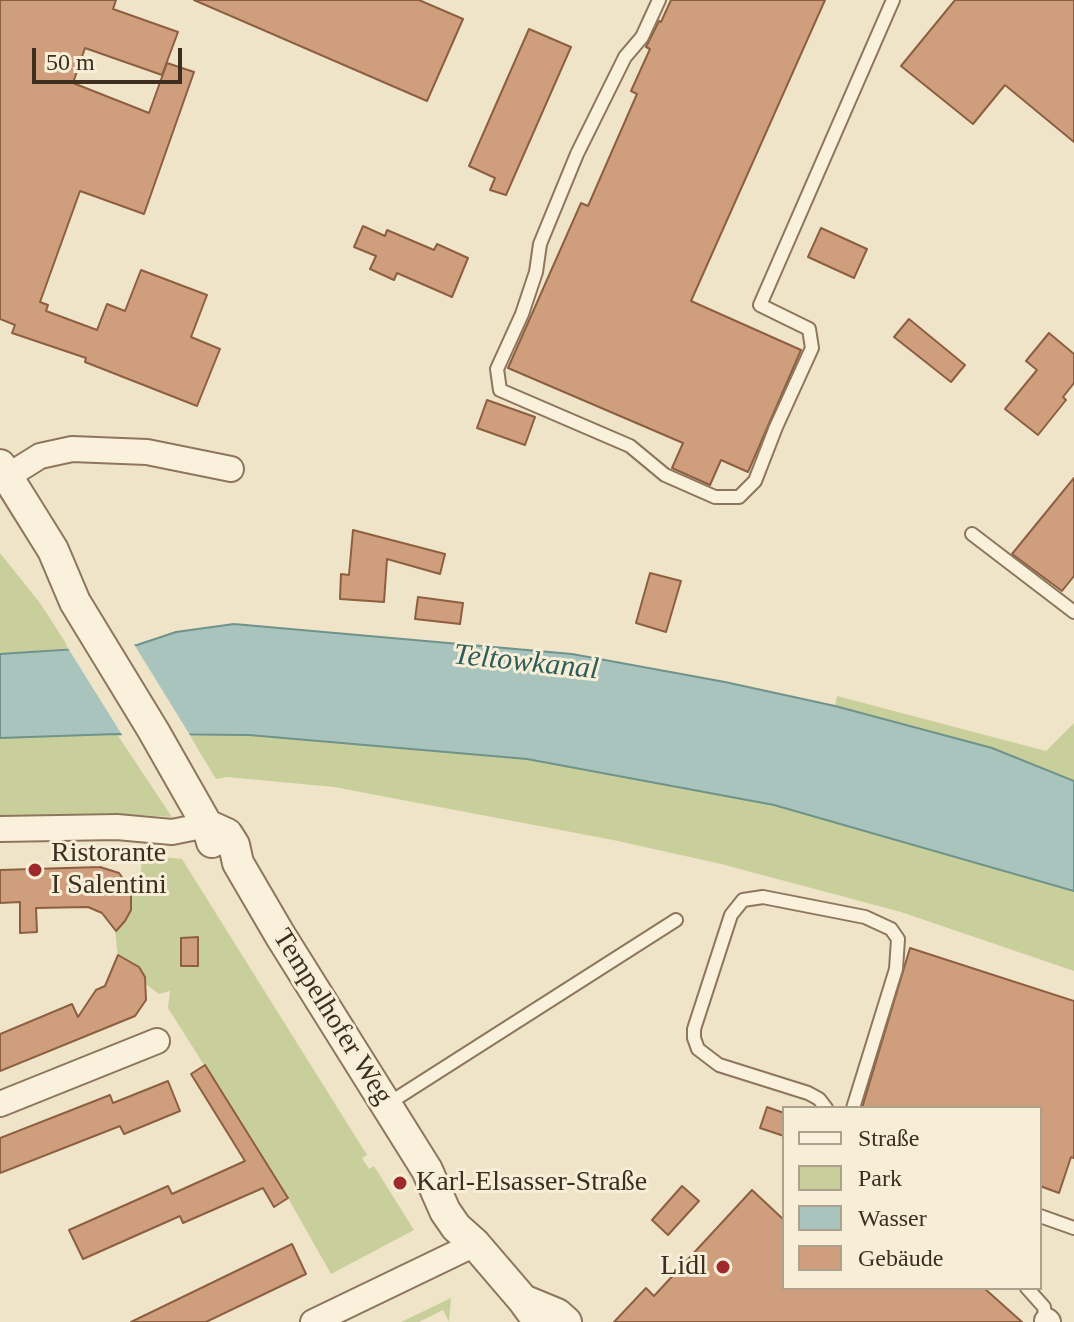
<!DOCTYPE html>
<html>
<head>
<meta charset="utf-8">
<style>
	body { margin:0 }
	#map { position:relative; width:1074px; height:1322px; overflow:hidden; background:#f0e4c8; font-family:Georgia,serif }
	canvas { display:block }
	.legend { position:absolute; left:782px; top:1106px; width:260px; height:184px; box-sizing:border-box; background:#f7eed8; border:2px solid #ada18e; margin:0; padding:10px 14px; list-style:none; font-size:24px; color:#3d2e20 }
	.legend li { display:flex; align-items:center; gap:16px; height:40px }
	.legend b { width:40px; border:2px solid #ada18e }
	.scale { position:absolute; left:32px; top:48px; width:150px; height:36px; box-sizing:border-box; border:4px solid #3d2e20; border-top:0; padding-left:10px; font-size:24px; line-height:28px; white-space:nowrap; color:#3d2e20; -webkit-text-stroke:6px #f7eed8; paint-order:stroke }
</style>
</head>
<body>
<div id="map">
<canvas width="1074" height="1322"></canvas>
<ul class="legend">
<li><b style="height:10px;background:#faf1dc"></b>Straße</li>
<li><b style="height:22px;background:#c9cf9b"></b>Park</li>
<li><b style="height:22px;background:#a9c4bc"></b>Wasser</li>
<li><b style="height:22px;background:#cf9f7d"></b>Gebäude</li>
</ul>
<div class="scale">50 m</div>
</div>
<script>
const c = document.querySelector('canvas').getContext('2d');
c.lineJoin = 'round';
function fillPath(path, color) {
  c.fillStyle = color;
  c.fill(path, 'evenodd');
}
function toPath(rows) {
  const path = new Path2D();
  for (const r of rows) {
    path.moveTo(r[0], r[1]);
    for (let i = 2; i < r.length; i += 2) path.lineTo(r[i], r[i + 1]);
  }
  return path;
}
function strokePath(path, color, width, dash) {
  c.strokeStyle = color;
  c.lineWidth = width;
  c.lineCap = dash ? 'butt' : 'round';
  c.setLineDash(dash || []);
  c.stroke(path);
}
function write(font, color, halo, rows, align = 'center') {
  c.font = font + ' Georgia,serif';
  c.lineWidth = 6;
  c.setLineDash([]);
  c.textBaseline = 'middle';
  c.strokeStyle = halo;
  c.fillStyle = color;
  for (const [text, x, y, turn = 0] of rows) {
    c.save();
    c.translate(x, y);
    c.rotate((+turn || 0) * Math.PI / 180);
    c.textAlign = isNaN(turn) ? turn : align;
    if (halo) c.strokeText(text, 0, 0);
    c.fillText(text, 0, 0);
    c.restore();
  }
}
fillPath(toPath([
	[0,553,40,603,69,648,0,654],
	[837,696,1046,751,1074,723,1074,781,992,748,835,706],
	[117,734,172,817,108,813,0,816,0,738],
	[249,735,527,759,774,805,916,844,1074,891,1074,971,901,912,721,864,613,840,334,787,227,777,216,779,190,736],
	[142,855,182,859,367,1155,362,1158,369,1169,374,1166,414,1230,331,1274,288,1198,168,1008,170,991,159,994,147,985,140,969,130,961,118,957,115,930,125,921,131,910,132,896,129,886,141,871],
	[451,1298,449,1322,443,1310,419,1322,401,1322]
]), '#c9cf9b');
const water = toPath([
	[234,624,572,654,725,682,835,706,992,748,1074,781,1074,891,774,805,527,759,249,735,117,734,0,738,0,654,137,645,176,632,234,624]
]);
fillPath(water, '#a9c4bc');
strokePath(water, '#6f938a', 2);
fillPath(toPath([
	[132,641,193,740,124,738,66,645]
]), '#f0e4c8');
const building = toPath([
	[0,0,116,0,113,9,178,32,162,75,85,48,73,83,149,113,167,63,194,72,144,214,80,191,40,302,48,305,46,311,97,330,107,304,125,311,141,270,207,295,191,337,220,349,197,406,85,362,86,358,12,333,15,325,0,319,0,0],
	[194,0,419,0,463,19,427,101,194,0],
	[671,0,825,0,691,301,801,350,748,472,721,460,710,485,672,468,683,443,508,368,581,203,588,206,637,94,631,91,650,49,646,47,659,21,661,22,671,0],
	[955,0,1074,0,1074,142,1005,85,973,124,901,66,955,0],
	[529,29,571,47,506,195,490,190,495,178,469,166,529,29],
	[363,226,385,236,387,230,434,250,437,244,468,258,452,297,397,273,394,280,370,269,376,256,354,247,363,226],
	[821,228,867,249,854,278,808,257,821,228],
	[909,319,965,365,951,382,894,337,909,319],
	[1049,333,1074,354,1074,383,1063,397,1066,400,1038,435,1005,409,1037,370,1026,361,1049,333],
	[487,400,535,417,525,445,477,428,487,400],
	[1074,478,1074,576,1062,591,1012,554,1074,478],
	[353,530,445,554,440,574,387,559,384,602,340,599,341,574,349,575,353,530],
	[650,573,681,581,666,632,636,623,650,573],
	[418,597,463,603,460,624,415,619,418,597],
	[100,867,119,873,131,890,131,910,125,921,116,931,102,913,88,907,36,908,37,932,20,933,20,902,0,903,0,870,100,867],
	[198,937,198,966,181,966,181,938,198,937],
	[910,948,1074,1001,1074,1158,1071,1157,1059,1193,1040,1186,1040,1108,862,1108,910,948],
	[118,955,139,967,145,977,146,1000,135,1016,0,1071,0,1034,72,1004,78,1017,96,990,105,986,118,955],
	[205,1065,288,1198,274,1207,263,1188,183,1223,180,1216,83,1259,69,1230,168,1186,172,1194,245,1161,191,1074,205,1065],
	[168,1081,180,1111,124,1134,120,1126,0,1173,0,1138,110,1095,113,1103,168,1081],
	[767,1107,784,1113,784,1136,760,1128,767,1107],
	[682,1186,699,1201,668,1235,652,1220,682,1186],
	[752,1190,784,1220,784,1288,984,1288,1022,1322,614,1322,646,1288,654,1296,752,1190],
	[292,1244,306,1274,206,1322,131,1322,292,1244]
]);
fillPath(building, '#cf9f7d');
strokePath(building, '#8d5f41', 2);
const service = toPath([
	[659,0,642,37,625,57,577,154,540,244,536,272,522,314,497,369,500,390,630,446,665,475,715,497,739,497,755,481,776,427,812,348,809,329,760,305,893,0],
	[972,534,1074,612],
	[386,1105,676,920],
	[826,1108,819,1099,808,1093,719,1065,698,1049,694,1038,694,1029,731,915,743,900,763,897,865,917,891,929,898,939,896,969,853,1108],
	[1040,1216,1074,1228],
	[1027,1288,1044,1307,1046,1322]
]);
const minor = toPath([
	[0,481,40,456,72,449,147,452,231,469],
	[0,829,117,827,172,832,207,825],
	[0,1104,157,1041],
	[1047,1321,1048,1322],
	[313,1322,475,1244]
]);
const tertiary = toPath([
	[0,465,53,550,75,602,153,730,207,825,212,842],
	[207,825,227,834,234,845,238,863,280,935,427,1170,445,1211,456,1227,475,1244,523,1300,539,1322],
	[523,1300,557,1314,566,1322]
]);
strokePath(service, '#8d765c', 16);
strokePath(minor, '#8d765c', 28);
strokePath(tertiary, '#8d765c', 34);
strokePath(service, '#faf1dc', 12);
strokePath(minor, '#faf1dc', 24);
strokePath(tertiary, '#faf1dc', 30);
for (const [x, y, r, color] of [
	[35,870,8,"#9e2a2b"],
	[400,1183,8,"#9e2a2b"],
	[723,1267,8,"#9e2a2b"]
]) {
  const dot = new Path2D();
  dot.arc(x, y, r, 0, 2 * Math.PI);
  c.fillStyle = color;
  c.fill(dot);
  strokePath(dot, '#f7eed8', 3);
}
write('28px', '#3d2e20', '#f7eed8', [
	["Ristorante",51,854],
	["I Salentini",51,886],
	["Karl-Elsasser-Straße",416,1183],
	["Lidl",707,1267,"right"]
], 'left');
write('28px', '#3d2e20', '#f7eed8', [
	["Tempelhofer Weg",332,1017,58]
]);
write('italic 30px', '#2f5d5a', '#f7eed8', [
	["Teltowkanal",526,663,6]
]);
</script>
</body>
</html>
